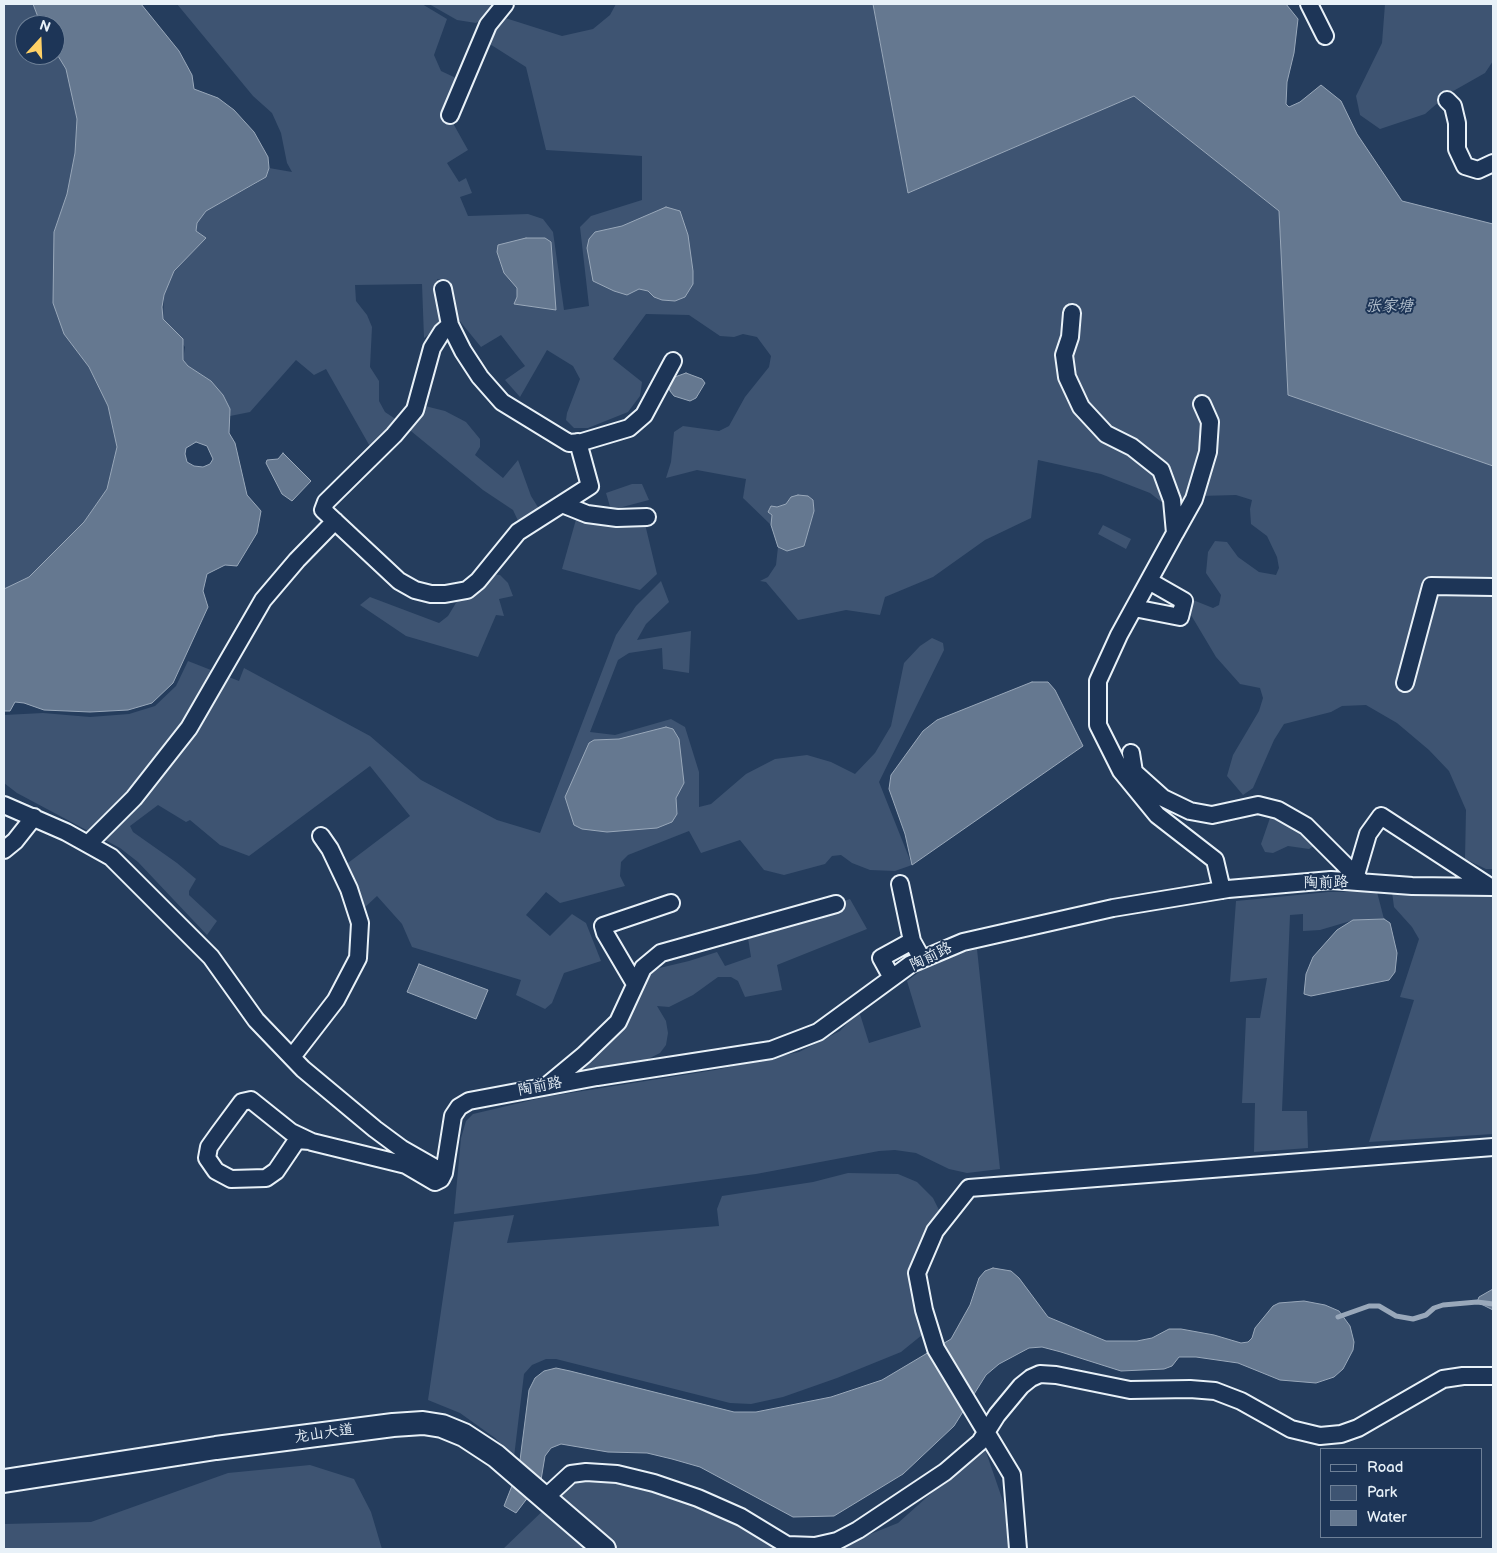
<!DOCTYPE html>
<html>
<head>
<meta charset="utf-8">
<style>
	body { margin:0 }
	#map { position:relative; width:1497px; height:1553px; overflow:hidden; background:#253d5d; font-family:"Balsamiq Sans",sans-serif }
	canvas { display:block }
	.frame { position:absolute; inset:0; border:5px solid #e8f1f8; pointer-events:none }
	.legend { position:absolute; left:1320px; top:1448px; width:162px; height:90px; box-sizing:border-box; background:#1d3557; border:1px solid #6e8097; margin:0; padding:6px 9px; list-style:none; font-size:15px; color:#e8f1f8 }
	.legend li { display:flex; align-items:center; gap:10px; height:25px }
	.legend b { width:25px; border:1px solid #6e8097 }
	.north { position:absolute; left:15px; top:15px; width:50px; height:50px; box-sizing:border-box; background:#1d3557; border:1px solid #6e8097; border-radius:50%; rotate:20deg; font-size:14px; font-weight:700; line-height:20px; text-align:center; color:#e8f1f8 }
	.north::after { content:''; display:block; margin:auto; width:18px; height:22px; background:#ffd166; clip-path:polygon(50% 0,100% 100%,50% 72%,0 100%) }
</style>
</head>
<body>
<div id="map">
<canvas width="1497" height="1553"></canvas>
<div class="frame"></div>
<ul class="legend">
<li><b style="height:6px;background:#1d3557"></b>Road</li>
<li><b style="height:14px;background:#3e5472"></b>Park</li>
<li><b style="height:14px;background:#657890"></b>Water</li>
</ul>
<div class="north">N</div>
</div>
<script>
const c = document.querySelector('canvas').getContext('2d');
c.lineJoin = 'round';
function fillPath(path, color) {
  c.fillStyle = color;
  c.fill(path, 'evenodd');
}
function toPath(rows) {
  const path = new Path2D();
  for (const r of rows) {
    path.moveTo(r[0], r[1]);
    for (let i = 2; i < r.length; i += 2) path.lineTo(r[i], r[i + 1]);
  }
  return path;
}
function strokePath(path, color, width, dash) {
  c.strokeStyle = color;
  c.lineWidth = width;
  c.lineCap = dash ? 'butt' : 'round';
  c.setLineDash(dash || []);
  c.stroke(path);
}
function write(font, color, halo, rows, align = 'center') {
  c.font = font + ' "Balsamiq Sans","LXGW WenKai TC",sans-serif';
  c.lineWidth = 4;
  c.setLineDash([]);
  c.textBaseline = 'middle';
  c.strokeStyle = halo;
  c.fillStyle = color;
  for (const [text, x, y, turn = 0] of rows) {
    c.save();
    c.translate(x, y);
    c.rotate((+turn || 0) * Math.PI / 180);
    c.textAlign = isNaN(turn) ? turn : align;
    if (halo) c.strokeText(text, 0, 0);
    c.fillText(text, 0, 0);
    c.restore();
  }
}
fillPath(toPath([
	[4,4,33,4,41,25,25,25,25,55,55,55,55,51,66,69,73,95,77,119,75,153,67,194,54,232,64,334,89,367,108,406,117,447,107,489,84,522,29,577,4,589],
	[177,4,422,4,447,19,434,55,441,71,456,78,445,109,468,150,447,163,459,182,466,178,472,193,460,197,468,216,528,214,543,219,553,232,564,310,589,306,580,227,591,216,642,200,642,156,546,150,526,67,485,41,499,16,562,36,593,29,610,15,616,4,873,4,908,193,1134,96,1279,211,1288,395,1493,466,1493,869,1486,869,1465,859,1466,810,1449,771,1429,750,1397,723,1366,705,1342,706,1331,712,1284,724,1274,740,1253,788,1243,795,1227,776,1233,755,1259,711,1263,698,1260,688,1240,684,1216,657,1191,615,1193,600,1213,608,1219,605,1221,595,1206,573,1208,552,1215,541,1227,542,1238,557,1259,572,1276,575,1279,568,1277,557,1267,536,1251,524,1250,509,1252,500,1236,495,1200,496,1178,515,1150,493,1101,474,1038,460,1031,518,985,540,933,577,885,597,880,615,846,610,798,620,766,582,760,581,768,577,776,565,778,547,787,551,804,546,814,511,813,500,791,497,786,504,777,507,772,515,771,525,743,498,746,479,697,470,666,478,671,462,674,432,683,426,719,431,729,426,745,397,769,367,771,356,757,337,743,334,734,337,720,336,689,315,646,314,613,359,642,382,640,396,628,412,588,428,574,428,566,420,567,413,580,379,573,366,547,350,520,397,505,380,525,366,501,335,481,347,454,314,453,289,442,280,437,279,444,323,424,338,422,284,355,285,356,301,367,315,372,327,370,367,379,381,379,401,385,412,400,422,372,450,326,369,314,375,296,360,250,412,230,416,230,409,211,381,188,366,183,360,185,347,163,319,164,295,174,271,205,238,196,231,197,223,206,211,255,184,266,177,269,168,292,172,287,163,281,133,272,113,253,96],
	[429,4,496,4,486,17,476,23,457,20],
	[1385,4,1493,4,1493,61,1485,73,1448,94,1425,114,1380,129,1360,115,1356,96,1382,43],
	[425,406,445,411,466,422,480,439,480,447,475,455,503,478,518,460,531,496,541,512,520,525,513,510,483,490,406,427],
	[632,484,642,484,649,500,611,510,606,493],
	[577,516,645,524,657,574,640,590,562,569],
	[1103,525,1131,539,1126,549,1098,534],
	[491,574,500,575,508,583,513,596,499,599,504,616,496,615,478,657,406,636,360,605,370,597,439,623,448,616,459,598],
	[661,581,669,602,646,624,637,640,691,631,689,673,663,669,662,648,629,653,618,660,590,732,615,735,671,719,685,727,699,772,699,807,711,804,746,774,775,759,807,755,831,762,855,774,875,753,891,726,904,663,920,646,932,638,943,643,944,650,879,782,912,865,895,871,870,870,852,863,841,855,832,856,825,864,784,875,764,870,740,840,701,853,689,831,628,855,621,862,620,876,625,886,560,903,546,892,526,915,550,936,572,914,586,923,601,961,564,973,552,1003,545,1009,516,995,521,980,412,947,402,924,377,896,362,910,344,866,410,816,370,766,249,856,220,845,190,820,186,822,158,805,130,826,133,832,177,863,196,879,189,891,189,895,217,921,207,935,138,862,120,848,17,793,4,783,4,715,43,713,90,717,129,714,155,706,176,686,188,661,239,681,244,668,370,736,421,780,497,820,540,833,616,635,636,606],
	[1268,814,1289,822,1317,844,1309,849,1288,846,1273,853,1265,852,1261,844,1270,818],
	[1328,892,1377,892,1384,919,1354,920,1320,930,1303,931,1303,914,1290,915,1282,1111,1307,1111,1308,1148,1254,1152,1255,1103,1242,1103,1246,1018,1260,1018,1267,978,1230,982,1236,901],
	[1392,892,1493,892,1493,1134,1369,1142,1414,1000,1400,997,1419,939,1412,927,1394,907],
	[850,899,867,929,777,965,782,990,745,997,738,981,731,977,718,977,693,995,669,1007,657,1006,666,1021,668,1033,666,1045,660,1053,640,1063,592,1070,584,1068,582,1064,613,1040,651,970,689,961,717,952,725,966,751,957,747,932],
	[977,949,1000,1169,967,1173,949,1169,916,1153,895,1150,879,1151,756,1174,454,1214,461,1138,466,1121,473,1114,545,1097,715,1070,799,1052,840,1031,859,1011,869,1043,921,1027,907,981,923,969,945,958],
	[848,1173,898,1174,917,1182,933,1198,939,1210,915,1254,910,1272,912,1294,922,1335,901,1352,837,1378,783,1397,751,1404,730,1403,556,1359,546,1359,532,1365,524,1374,514,1457,495,1438,460,1413,428,1400,454,1222,514,1215,507,1243,719,1226,717,1209,722,1196,813,1182],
	[984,1446,1005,1507,1008,1549,833,1549,898,1523],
	[310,1465,354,1479,371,1512,382,1549,4,1549,4,1524,91,1522,228,1473],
	[576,1479,653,1485,804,1549,503,1549]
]), '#3e5472');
const water = toPath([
	[33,4,141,4,179,51,192,75,194,89,218,98,234,110,254,132,268,157,269,168,266,177,206,211,197,223,196,231,206,238,174,271,164,295,162,307,163,319,183,339,183,360,188,366,211,381,223,395,230,409,229,433,235,443,247,495,261,511,257,533,237,566,225,565,207,574,203,591,208,607,173,683,152,703,128,710,90,712,44,710,24,703,15,702,10,711,4,711,4,589,29,577,84,522,107,489,117,447,108,406,89,367,64,334,53,303,54,232,67,194,75,153,77,119,66,69,55,51,55,25,41,25,33,4],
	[196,442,207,446,213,459,210,464,203,467,194,466,187,462,185,454,186,448,196,442],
	[873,4,1286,4,1298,19,1294,53,1287,82,1286,104,1289,107,1300,102,1321,85,1341,101,1357,134,1402,201,1493,224,1493,466,1288,395,1279,211,1134,96,908,193,873,4],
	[666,207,680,211,688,235,693,271,693,284,685,297,675,301,662,300,654,297,648,291,639,289,627,295,614,291,593,281,587,248,589,239,595,232,622,226,666,207],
	[526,238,545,238,551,242,556,310,514,304,517,297,517,288,504,273,497,252,498,245,526,238],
	[686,373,702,379,705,383,696,398,690,401,674,396,670,391,669,385,672,378,686,373],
	[283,453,311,481,292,501,282,494,266,463,267,460,278,459,283,453],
	[798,495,808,496,813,500,814,511,804,546,787,551,778,547,771,525,772,515,768,512,771,506,777,507,786,504,791,497,798,495],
	[1032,682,1048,682,1055,690,1083,746,912,865,905,834,889,789,891,775,923,731,937,720,1032,682],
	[666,727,673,729,679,739,684,783,676,798,677,814,672,822,657,828,607,832,582,829,574,825,565,797,589,743,594,740,619,739,666,727],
	[1384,919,1390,923,1397,953,1395,972,1389,980,1311,996,1304,994,1306,974,1313,957,1337,930,1353,920,1384,919],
	[419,964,488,990,476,1019,407,992,419,964],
	[993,1268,1011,1271,1019,1278,1048,1317,1106,1341,1137,1341,1152,1338,1169,1329,1181,1329,1214,1335,1241,1343,1248,1342,1252,1338,1255,1328,1273,1306,1279,1303,1304,1301,1325,1305,1339,1311,1350,1326,1354,1342,1353,1350,1343,1369,1334,1377,1316,1383,1280,1380,1238,1363,1196,1357,1179,1357,1172,1366,1164,1369,1121,1371,1061,1352,1042,1347,1029,1348,999,1364,986,1375,954,1426,903,1474,834,1516,793,1517,700,1467,672,1459,647,1453,608,1452,561,1444,551,1448,545,1456,541,1480,516,1513,504,1506,519,1468,529,1390,535,1378,544,1371,556,1368,570,1371,734,1412,756,1412,831,1397,882,1380,951,1339,970,1305,979,1278,985,1271,993,1268],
	[1493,1289,1493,1310,1477,1302,1479,1297,1493,1289]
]);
fillPath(water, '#657890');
strokePath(water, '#99a8ba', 1);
strokePath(toPath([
	[1338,1317,1369,1306,1379,1306,1396,1316,1413,1319,1426,1315,1434,1308,1443,1305,1477,1302,1493,1304]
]), '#99a8ba', 5);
const street = toPath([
	[1309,4,1325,36],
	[1447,100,1453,106,1457,123,1457,149,1465,166,1478,170,1493,163],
	[450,115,488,25,505,4],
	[443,289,450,325,463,351,480,377,502,402,569,443,582,442,629,428,644,415,673,361],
	[1072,313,1070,337,1064,355,1067,377,1081,407,1106,434,1132,447,1161,470,1172,500,1175,533,1119,635,1098,681,1098,725,1121,771,1157,815,1215,860,1222,890],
	[450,325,442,332,432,348,415,410,394,435,326,502,323,510,399,581,415,590,431,594,445,594,467,590,478,581,518,532,590,486],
	[578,442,590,486,562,504,587,514,617,518,647,517],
	[1175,533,1194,499,1208,452,1210,422,1202,404],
	[1134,608,1180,617,1184,601,1149,581],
	[1405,683,1431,586,1493,587],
	[1131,753,1134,772,1163,798,1190,811,1212,815,1258,805,1278,810,1306,826,1362,882],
	[4,805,66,832,111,857,211,957,256,1020,303,1069,375,1129,402,1149,444,1173],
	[88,844,134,798,189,728,263,600,297,560,335,521],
	[4,850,15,841,34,817],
	[1356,875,1368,834,1381,816,1490,887],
	[900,884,912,941,922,959],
	[892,978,881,958,912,941],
	[635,984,605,933,603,926,671,903],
	[292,1057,336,1000,358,958,360,923,349,889,330,849,321,836],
	[549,1084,584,1055,618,1022,643,968,661,953,836,904],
	[310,1141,297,1140,276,1171,266,1178,231,1179,216,1171,207,1158,209,1147,219,1133,242,1102,251,1100,291,1132,312,1142,406,1165,435,1182,441,1179,444,1173,453,1116,459,1107,469,1101,597,1077,771,1050,818,1032,911,964,963,942,1113,908,1228,889,1331,880,1412,886,1493,887],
	[545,1498,571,1474,586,1472,617,1474,654,1483,698,1498,741,1517,787,1545,815,1546,837,1541,858,1530,945,1472,980,1442,997,1415,1021,1386,1031,1378,1040,1374,1056,1375,1130,1390,1190,1389,1215,1391,1241,1401,1291,1429,1320,1436,1341,1434,1358,1428,1443,1379,1463,1376,1493,1376],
	[1018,1549,1012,1475,936,1349,924,1310,917,1273,935,1231,969,1188,1493,1147]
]);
const secondary = toPath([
	[4,1481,216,1448,393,1425,423,1423,442,1426,464,1435,496,1456,604,1549]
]);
strokePath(street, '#e8f1f8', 20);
strokePath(secondary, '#e8f1f8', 26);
strokePath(street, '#1d3557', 16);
strokePath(secondary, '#1d3557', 22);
write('15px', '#e8f1f8', '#1d3557', [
	["陶前路",1326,883,-1],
	["陶前路",931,957,-26],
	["陶前路",540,1087,-11],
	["龙山大道",324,1434,-8]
]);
write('italic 16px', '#b4c1ce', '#1d3557', [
	["张家塘",1389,307]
]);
</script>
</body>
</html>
